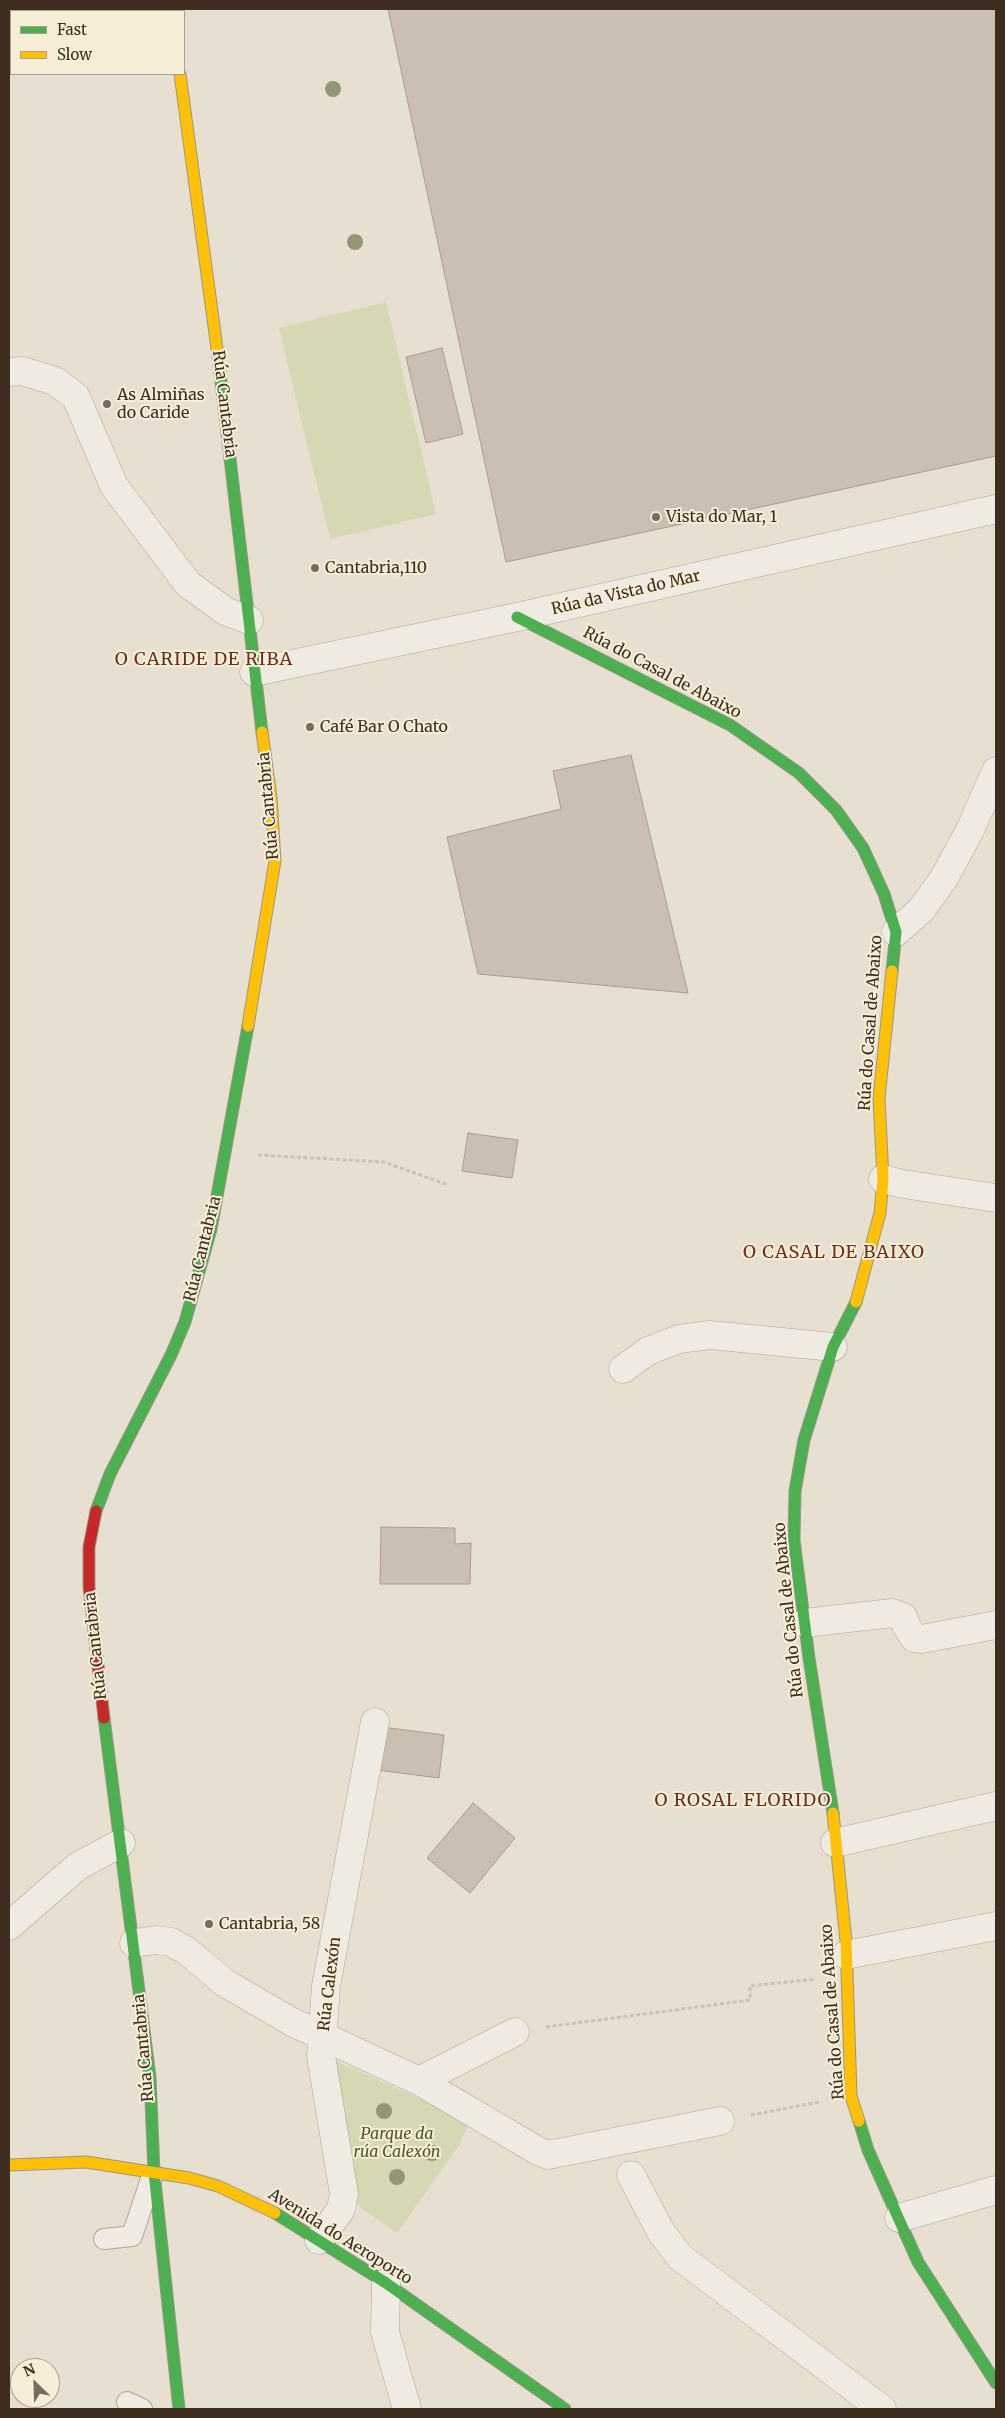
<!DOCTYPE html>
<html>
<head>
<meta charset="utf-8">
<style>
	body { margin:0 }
	#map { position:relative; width:1005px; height:2418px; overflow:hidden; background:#e7e0d1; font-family:Merriweather,serif }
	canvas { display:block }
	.frame { position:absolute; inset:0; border:10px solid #3d2e20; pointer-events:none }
	.legend { position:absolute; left:10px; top:10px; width:175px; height:65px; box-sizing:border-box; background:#f7eed8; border:1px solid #ada18e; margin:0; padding:6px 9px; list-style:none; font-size:15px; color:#3d2e20 }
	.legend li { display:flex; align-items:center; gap:10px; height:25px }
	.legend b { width:25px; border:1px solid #ada18e }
	.north { position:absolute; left:10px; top:2358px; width:50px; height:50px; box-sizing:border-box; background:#f7eed8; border:1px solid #ada18e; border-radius:50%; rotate:336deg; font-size:14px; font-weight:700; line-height:20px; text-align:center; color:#3d2e20 }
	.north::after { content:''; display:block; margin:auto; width:18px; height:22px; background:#786c5e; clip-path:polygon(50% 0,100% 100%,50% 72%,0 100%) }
</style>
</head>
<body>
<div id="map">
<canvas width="1005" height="2418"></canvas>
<div class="frame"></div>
<ul class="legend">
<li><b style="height:6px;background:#4caf50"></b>Fast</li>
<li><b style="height:6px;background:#ffc107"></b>Slow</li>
</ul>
<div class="north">N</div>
</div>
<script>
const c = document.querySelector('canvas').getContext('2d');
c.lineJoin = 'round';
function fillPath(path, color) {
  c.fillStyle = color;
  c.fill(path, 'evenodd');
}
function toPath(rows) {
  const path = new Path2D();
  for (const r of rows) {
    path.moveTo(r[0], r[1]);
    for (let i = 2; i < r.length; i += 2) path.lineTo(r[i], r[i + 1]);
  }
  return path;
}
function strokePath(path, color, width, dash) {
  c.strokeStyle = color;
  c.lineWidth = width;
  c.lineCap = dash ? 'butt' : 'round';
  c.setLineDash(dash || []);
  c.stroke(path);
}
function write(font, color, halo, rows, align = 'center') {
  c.font = font + ' Merriweather,serif';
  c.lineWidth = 4;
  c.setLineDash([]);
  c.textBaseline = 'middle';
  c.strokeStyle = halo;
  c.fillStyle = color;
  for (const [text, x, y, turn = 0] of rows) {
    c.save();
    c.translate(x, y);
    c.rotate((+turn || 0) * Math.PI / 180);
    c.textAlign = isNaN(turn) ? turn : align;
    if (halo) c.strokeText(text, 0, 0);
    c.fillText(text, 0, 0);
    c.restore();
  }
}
fillPath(toPath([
	[386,302,436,514,330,539,279,328],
	[336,2061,470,2121,458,2147,397,2233,354,2203]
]), '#d6d7b3');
const building = toPath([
	[388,9,996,9,996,456,506,562,388,9],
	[442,348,463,434,426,443,406,357,442,348],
	[631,755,688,993,478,974,447,837,561,809,553,771,631,755],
	[468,1133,518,1140,512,1178,462,1171,468,1133],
	[381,1527,455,1528,455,1544,471,1543,470,1584,380,1584,381,1527],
	[382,1727,444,1735,439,1778,377,1770,382,1727],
	[473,1803,515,1838,470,1893,427,1858,473,1803]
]);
fillPath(building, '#cbbfb2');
strokePath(building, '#a89c90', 1);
const lane = toPath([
	[104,2239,132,2236,152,2176],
	[127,2402,142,2409]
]);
const street = toPath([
	[170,9,170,11],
	[9,372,22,371,55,381,76,397,114,486,188,584,225,611,249,620],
	[254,672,517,617,996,509],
	[896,932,921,910,944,878,970,830,996,771],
	[883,1179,903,1184,996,1198],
	[623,1369,648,1351,679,1339,710,1335,833,1347],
	[805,1623,892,1613,903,1617,907,1627,914,1638,922,1639,996,1625],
	[835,1843,996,1806],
	[9,1926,78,1866,121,1843],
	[134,1943,156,1940,171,1942,187,1951,225,1983,292,2022,419,2081,538,2151,548,2155,720,2121],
	[846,1955,996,1926],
	[419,2081,515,2032],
	[631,2175,661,2232,680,2257,882,2409],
	[899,2218,996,2190],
	[319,2240,341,2209,344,2194,321,2056,326,1986,375,1722],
	[386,2283,385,2332,407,2409]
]);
const fast = toPath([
	[218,356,262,732],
	[517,617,730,725,799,773,836,810,863,848,884,894,896,932,892,971],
	[96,1511,110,1474,171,1355,185,1322,211,1229,248,1026],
	[104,1718,150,2077,154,2172,179,2409],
	[833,1813,809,1658,794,1540,795,1491,804,1440,833,1347,856,1302],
	[859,2121,868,2150,918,2262,996,2383],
	[275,2213,386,2283,565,2409]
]);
const slow = toPath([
	[180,74,218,356],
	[248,1026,275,861,271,797,262,732],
	[856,1302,880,1213,883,1179,879,1098,892,971],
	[833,1813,846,1941,851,2096,859,2121],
	[9,2165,86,2162,189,2178,218,2186,275,2213]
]);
const jam = toPath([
	[96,1511,89,1547,89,1587,104,1718]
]);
strokePath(lane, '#ada599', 22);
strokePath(street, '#ada599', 29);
strokePath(fast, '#9c958a', 13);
strokePath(slow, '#9c958a', 13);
strokePath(jam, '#9c958a', 13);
strokePath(toPath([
	[258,1155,384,1162,448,1185],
	[546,2027,750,2000,750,1986,816,1979],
	[751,2115,819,2102]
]), '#c8c2b9', 3, [4, 2.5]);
strokePath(lane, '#efebe3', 20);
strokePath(street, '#efebe3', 28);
strokePath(fast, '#4caf50', 11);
strokePath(slow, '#ffc107', 11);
strokePath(jam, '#c62828', 11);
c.fillStyle = '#929673';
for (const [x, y] of [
	[333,89],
	[355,242],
	[384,2111],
	[432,2153],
	[397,2177]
]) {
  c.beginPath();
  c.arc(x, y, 8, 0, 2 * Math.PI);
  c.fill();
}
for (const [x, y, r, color] of [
	[107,404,5,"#786c5e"],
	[656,517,5,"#786c5e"],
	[315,568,5,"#786c5e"],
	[310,727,5,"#786c5e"],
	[209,1924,5,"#786c5e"]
]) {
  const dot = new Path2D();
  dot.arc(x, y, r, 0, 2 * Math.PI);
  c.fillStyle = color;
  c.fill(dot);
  strokePath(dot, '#f7eed8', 2);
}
write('16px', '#3d2e20', '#f7eed8', [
	["As Almiñas",117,395],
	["do Caride",117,413],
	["Vista do Mar, 1",666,517],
	["Cantabria,110",325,568],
	["Café Bar O Chato",320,727],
	["Cantabria, 58",219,1924]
], 'left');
write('16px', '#3d2e20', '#f7eed8', [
	["Rúa Cantabria",224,404,83],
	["Rúa da Vista do Mar",626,593,-13],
	["Rúa do Casal de Abaixo",662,673,28],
	["Rúa Cantabria",269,806,-95],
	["Rúa do Casal de Abaixo",871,1023,-86],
	["Rúa Cantabria",203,1249,-76],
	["Rúa do Casal de Abaixo",789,1610,-96],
	["Rúa Cantabria",96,1646,-96],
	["Rúa Calexón",330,1984,-83],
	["Rúa do Casal de Abaixo",833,2012,-94],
	["Rúa Cantabria",144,2048,-95],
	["Avenida do Aeroporto",340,2237,32]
]);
write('italic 16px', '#4d5a26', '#f7eed8', [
	["Parque da",397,2134],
	["rúa Calexón",397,2152]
]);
c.letterSpacing = '1px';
write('18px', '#6b2e1e', '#f7eed8', [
	["O CARIDE DE RIBA",204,660],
	["O CASAL DE BAIXO",834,1253],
	["O ROSAL FLORIDO",743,1801]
]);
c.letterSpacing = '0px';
</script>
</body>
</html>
